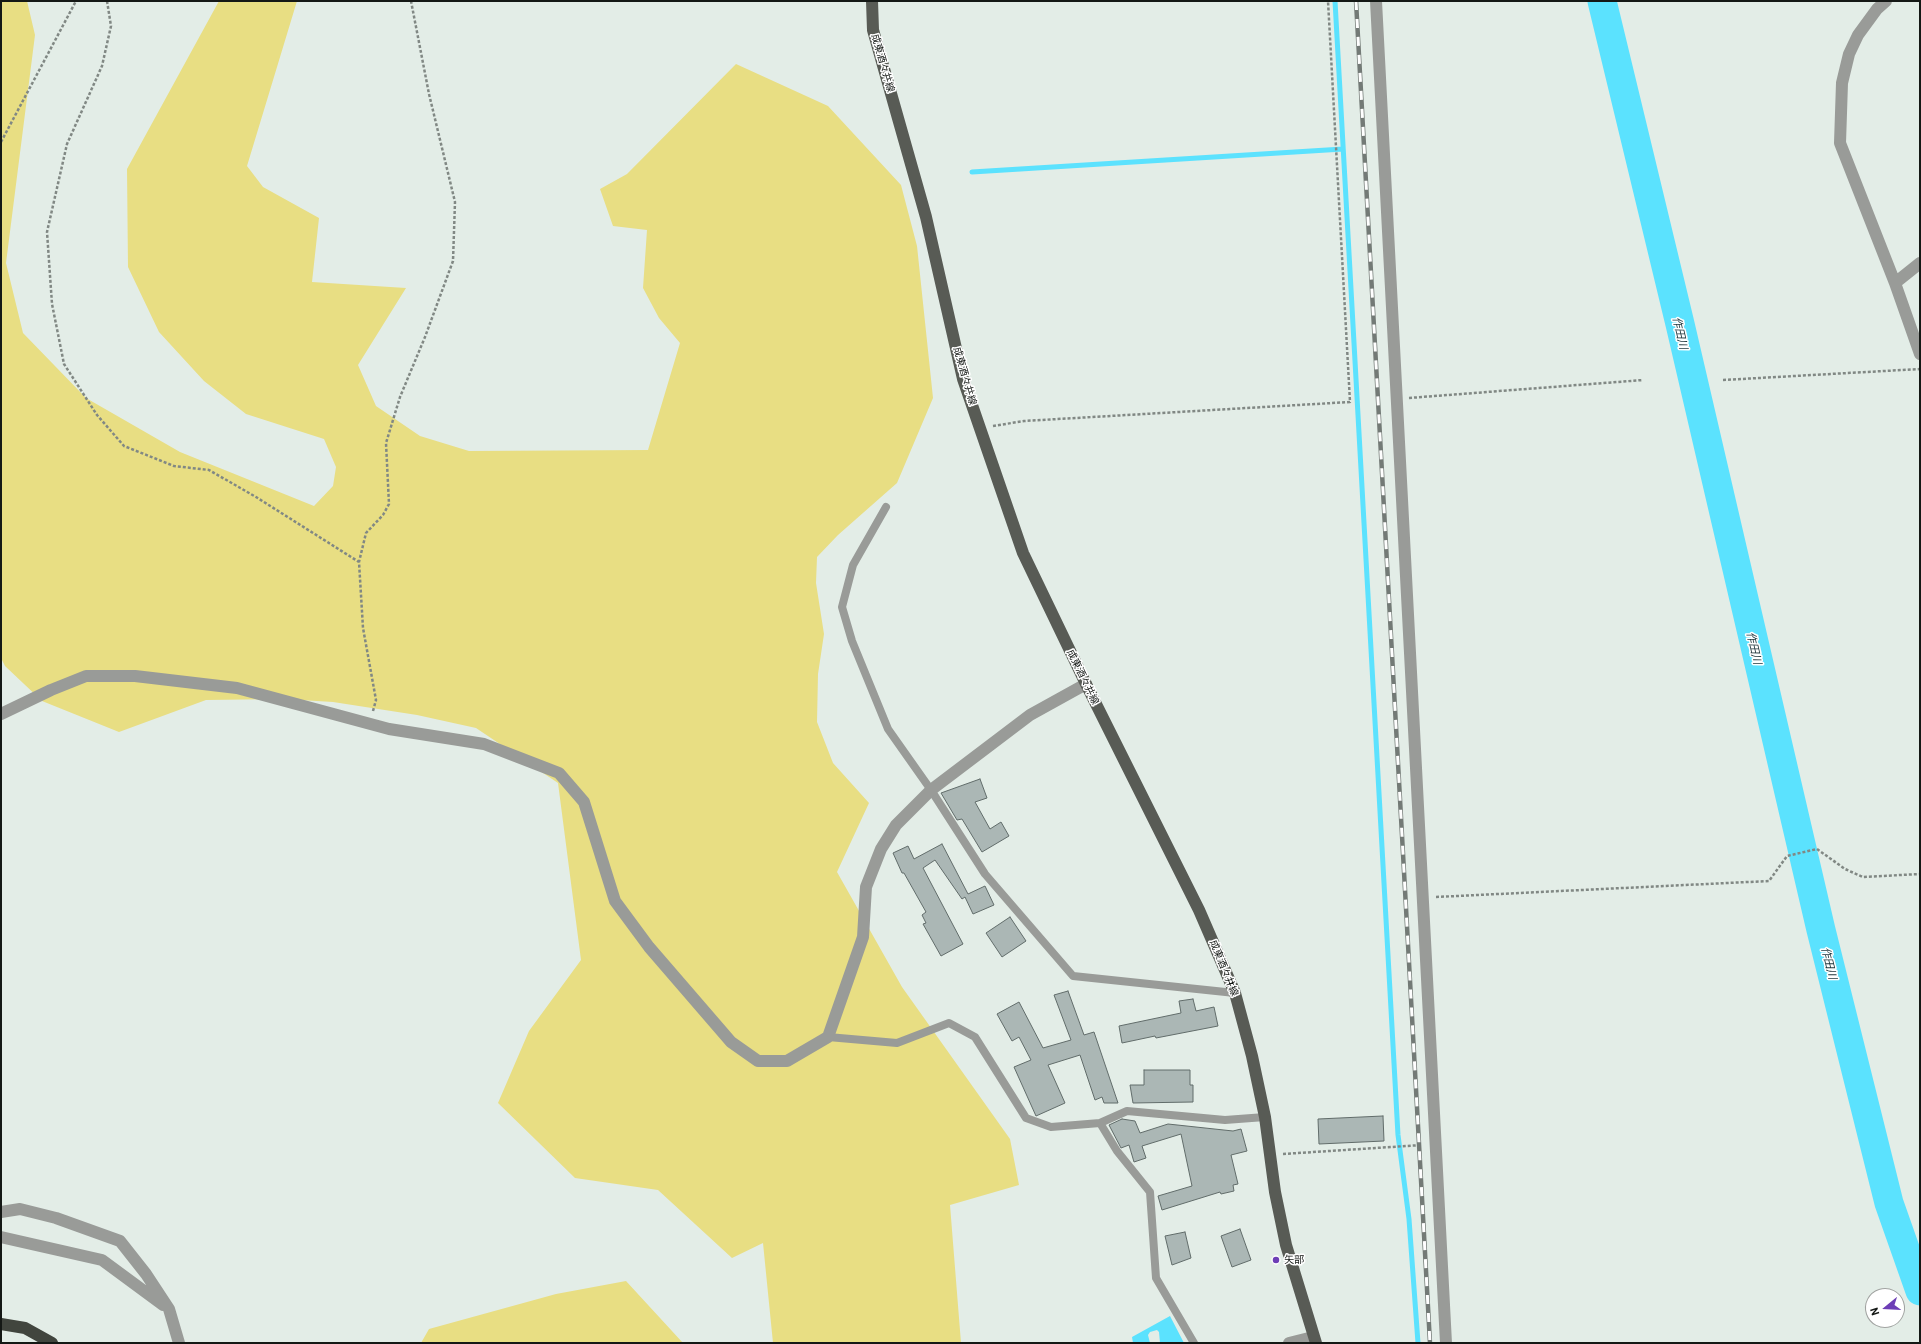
<!DOCTYPE html>
<html>
<head>
<meta charset="utf-8">
<style>
	body { margin:0 }
	#map { position:relative; width:1921px; height:1344px; overflow:hidden; background:#e3ede7; font-family:Barlow,sans-serif }
	canvas { display:block }
	.frame { position:absolute; inset:0; border:2px solid #141815; pointer-events:none }
	.north { position:absolute; left:1865px; top:1288px; width:40px; height:40px; box-sizing:border-box; background:#fff; border:1px solid #a1a3a1; border-radius:50%; rotate:252deg; font-size:11px; font-weight:700; line-height:16px; text-align:center; color:#141815 }
	.north::after { content:''; display:block; margin:auto; width:14px; height:18px; background:#6d3eb6; clip-path:polygon(50% 0,100% 100%,50% 72%,0 100%) }
</style>
</head>
<body>
<div id="map">
<canvas width="1921" height="1344"></canvas>
<div class="frame"></div>
<div class="north">N</div>
</div>
<script>
const c = document.querySelector('canvas').getContext('2d');
c.lineJoin = 'round';
function fillPath(path, color) {
  c.fillStyle = color;
  c.fill(path, 'evenodd');
}
function toPath(rows) {
  const path = new Path2D();
  for (const r of rows) {
    path.moveTo(r[0], r[1]);
    for (let i = 2; i < r.length; i += 2) path.lineTo(r[i], r[i + 1]);
  }
  return path;
}
function strokePath(path, color, width, dash) {
  c.strokeStyle = color;
  c.lineWidth = width;
  c.lineCap = dash ? 'butt' : 'round';
  c.setLineDash(dash || []);
  c.stroke(path);
}
function write(font, color, halo, rows, align = 'center') {
  c.font = font + ' Barlow,"Noto Sans JP",sans-serif';
  c.lineWidth = 3;
  c.setLineDash([]);
  c.textBaseline = 'middle';
  c.strokeStyle = halo;
  c.fillStyle = color;
  for (const [text, x, y, turn = 0] of rows) {
    c.save();
    c.translate(x, y);
    c.rotate((+turn || 0) * Math.PI / 180);
    c.textAlign = isNaN(turn) ? turn : align;
    if (halo) c.strokeText(text, 0, 0);
    c.fillText(text, 0, 0);
    c.restore();
  }
}
fillPath(toPath([
	[1,1,27,1,35,35,6,263,23,333,86,398,180,452,314,506,333,486,336,467,324,439,246,414,204,381,159,332,128,267,127,169,219,1,297,1,247,166,263,187,319,218,312,282,406,288,358,365,376,406,420,436,469,451,648,450,680,343,659,318,643,288,647,230,613,226,600,189,627,174,736,64,828,106,901,185,917,246,933,398,897,483,838,535,817,557,816,583,824,634,818,674,817,722,833,763,869,803,837,872,902,987,1010,1139,1019,1185,950,1205,961,1343,773,1343,763,1243,732,1258,658,1190,575,1178,498,1103,529,1031,581,960,558,783,476,728,417,715,333,702,284,699,206,700,119,732,42,701,5,666,1,658],
	[626,1281,683,1343,421,1343,429,1329,556,1294]
]), '#e8de83');
fillPath(toPath([
	[1170,1316,1184,1343,1160,1343,1159,1332,1157,1330,1150,1332,1148,1335,1150,1343,1133,1343,1132,1337]
]), '#5be2fe');
strokePath(toPath([
	[1335,1,1398,1135,1409,1219,1418,1343],
	[972,172,1343,149]
]), '#5be2fe', 5);
strokePath(toPath([
	[1602,1,1680,324,1821,930,1889,1203,1920,1291]
]), '#5be2fe', 29);
const building = toPath([
	[980,779,987,798,975,802,990,829,1001,822,1009,836,982,852,962,819,957,820,941,793,980,779],
	[942,844,968,894,985,886,994,905,973,914,965,897,962,899,935,860,923,868,963,944,941,956,923,924,926,923,922,915,926,912,904,873,902,873,893,853,908,846,914,859,942,844],
	[1010,917,1026,941,1002,957,986,933,1010,917],
	[1068,991,1084,1035,1094,1032,1118,1103,1104,1103,1102,1097,1095,1100,1080,1055,1048,1065,1065,1103,1036,1116,1014,1067,1031,1060,1019,1037,1012,1041,997,1014,1019,1002,1043,1048,1071,1040,1054,995,1068,991],
	[1193,999,1196,1011,1214,1007,1218,1026,1156,1038,1155,1036,1122,1043,1119,1026,1181,1013,1179,1001,1193,999],
	[1144,1070,1190,1070,1190,1085,1193,1085,1193,1102,1133,1103,1130,1085,1144,1085,1144,1070],
	[1383,1116,1384,1141,1319,1144,1318,1119,1383,1116],
	[1122,1119,1135,1121,1140,1133,1168,1124,1233,1131,1241,1129,1247,1151,1231,1155,1238,1184,1233,1185,1234,1191,1221,1194,1220,1192,1162,1210,1158,1196,1192,1186,1181,1134,1142,1146,1146,1158,1134,1162,1129,1145,1121,1148,1109,1125,1122,1119],
	[1240,1229,1251,1260,1232,1267,1221,1236,1240,1229],
	[1185,1232,1191,1258,1172,1265,1165,1236,1185,1232]
]);
fillPath(building, '#abb7b5');
strokePath(building, '#616c6a', 1);
strokePath(toPath([
	[107,1,111,26,102,66,67,144,47,232,52,304,64,364,97,415,124,446,174,466,209,470,256,497,359,562],
	[1,142,76,1],
	[1723,380,1920,369],
	[1409,398,1643,380],
	[993,426,1024,421,1350,402,1328,1],
	[373,711,376,700,363,628,359,562,366,533,383,515,389,504,386,443,400,397,425,337,453,261,455,202,429,94,411,1],
	[1436,897,1769,881,1787,856,1817,849,1845,869,1863,877,1920,874],
	[1283,1154,1422,1145]
]), '#818884', 2.5, [3, 2]);
strokePath(toPath([
	[886,507,853,565,842,607,852,641,888,729,931,790,985,874,1073,976,1235,993],
	[828,1037,897,1043,949,1023,975,1037,1026,1118,1051,1127,1100,1123,1127,1111,1225,1120,1265,1117],
	[1100,1123,1117,1151,1150,1192,1156,1278,1194,1343]
]), '#999b98', 8);
strokePath(toPath([
	[1376,1,1446,1343],
	[1886,1,1877,9,1858,35,1849,54,1842,83,1840,143,1895,283,1920,354],
	[1895,283,1920,263],
	[1,714,51,690,86,676,135,676,237,688,389,729,484,744,559,773,584,802,615,901,649,947,731,1042,758,1061,787,1061,828,1037,863,937,866,887,881,849,896,825,931,790,1030,715,1086,684],
	[1,1212,20,1209,56,1218,120,1241,146,1274,169,1309,179,1343],
	[1,1237,102,1260,163,1305],
	[1289,1343,1313,1337]
]), '#999b98', 12);
strokePath(toPath([
	[872,1,873,30,926,217,963,379,1023,553,1086,684,1199,910,1235,993,1252,1056,1265,1117,1275,1192,1286,1245,1316,1343]
]), '#585b55', 12);
strokePath(toPath([
	[1,1324,25,1328,52,1343]
]), '#41453e', 12);
const rail = toPath([
	[1356,1,1430,1343]
]);
strokePath(rail, '#737a76', 4.5);
strokePath(rail, '#fff', 3, [9]);
for (const [x, y, r, color] of [
	[1276,1260,4,"#6d3eb6"]
]) {
  const dot = new Path2D();
  dot.arc(x, y, r, 0, 2 * Math.PI);
  c.fillStyle = color;
  c.fill(dot);
  strokePath(dot, '#fff', 1.5);
}
write('10px', '#141815', '#fff', [
	["成東酒々井線",883,63,74],
	["成東酒々井線",965,376,74],
	["成東酒々井線",1083,677,64],
	["成東酒々井線",1224,968,68]
]);
write('10px', '#141815', '#fff', [
	["矢部",1284,1260]
], 'left');
write('italic 11px', '#1b3238', '#fff', [
	["作田川",1680,333,77],
	["作田川",1754,648,77],
	["作田川",1829,963,76]
]);
</script>
</body>
</html>
